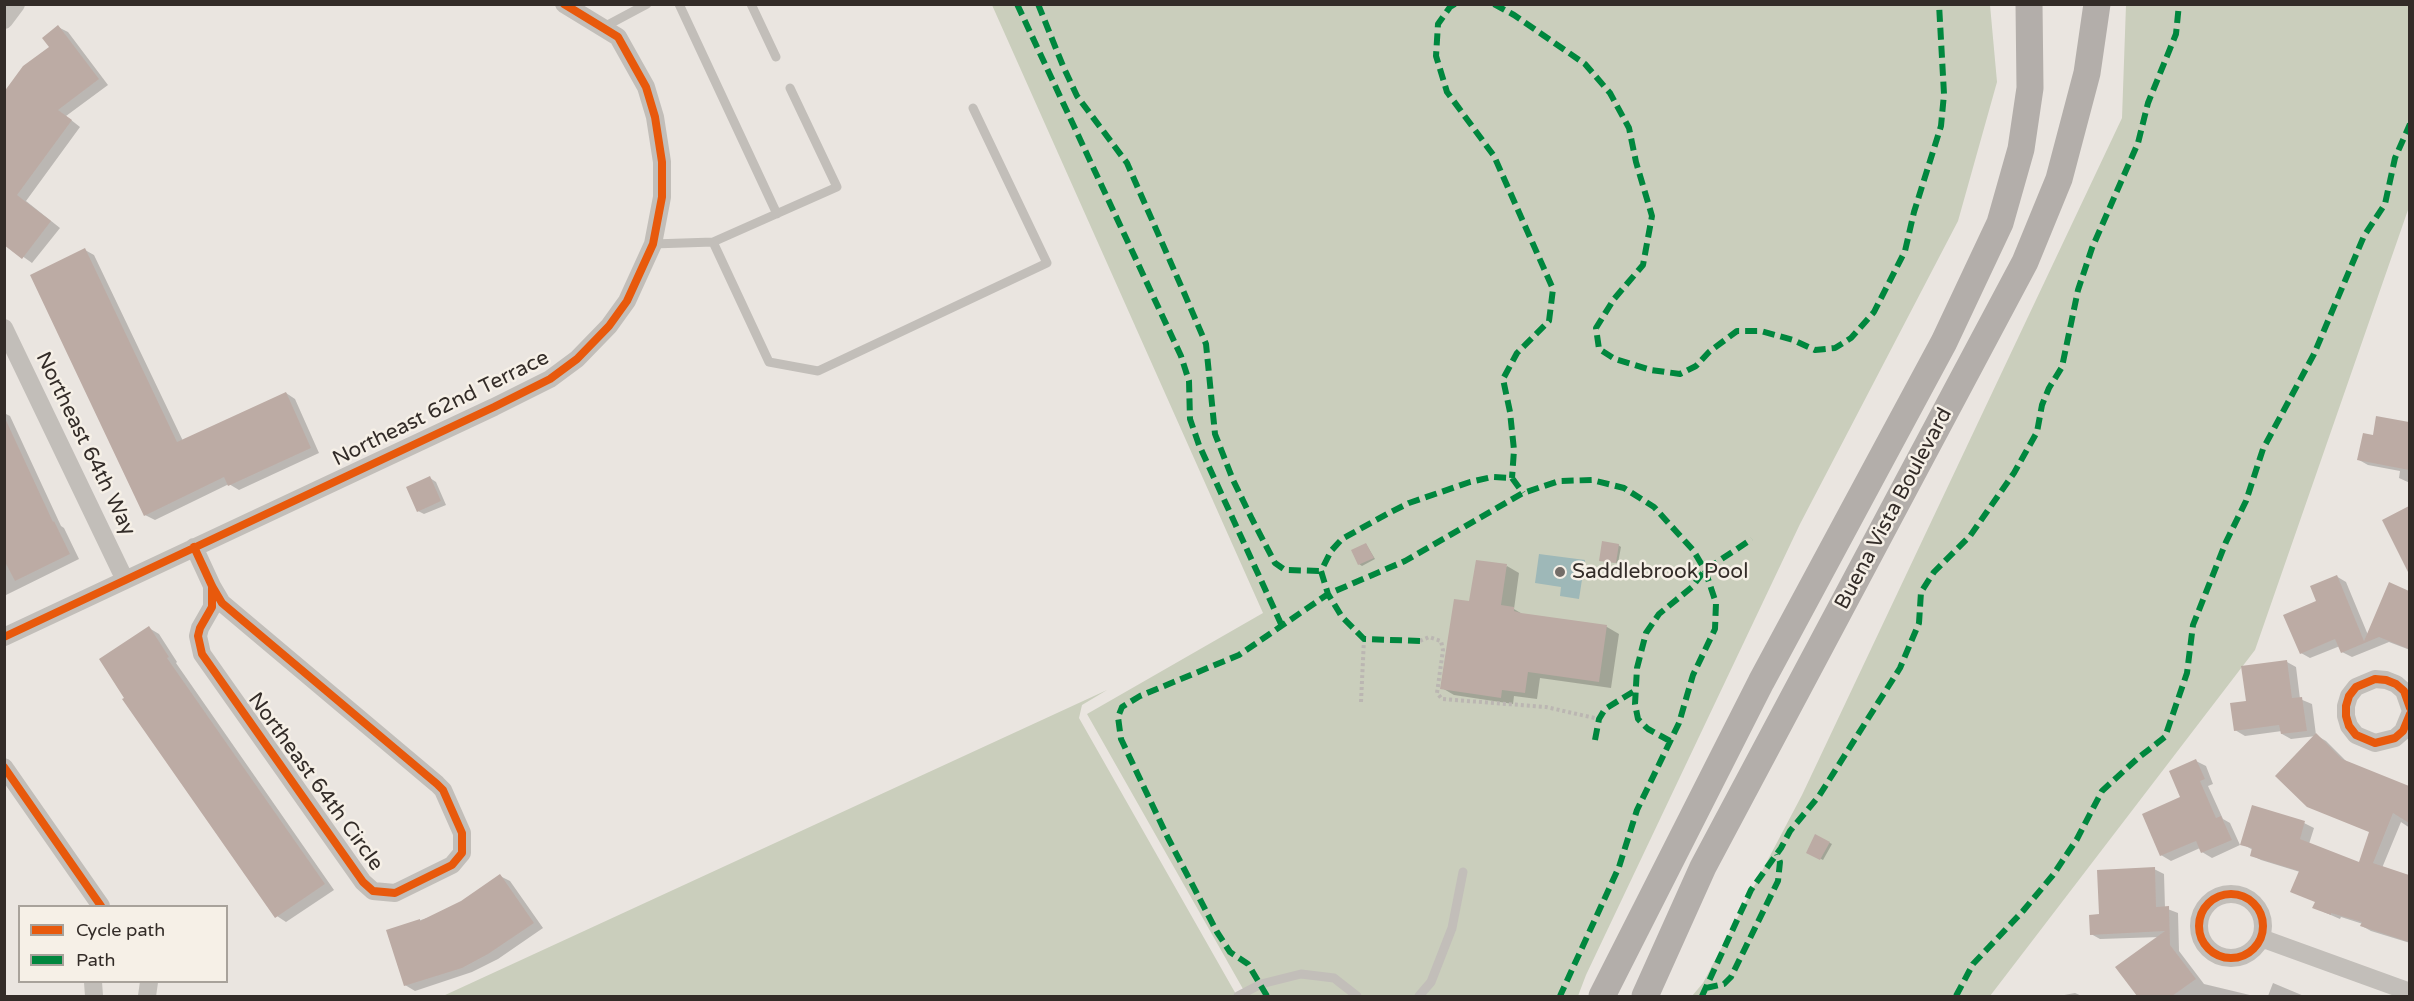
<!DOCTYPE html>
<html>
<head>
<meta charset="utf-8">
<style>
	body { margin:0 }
	#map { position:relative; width:2414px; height:1001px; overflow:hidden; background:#eae5e0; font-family:"Varela Round",sans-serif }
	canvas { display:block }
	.frame { position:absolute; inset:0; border:6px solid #332c28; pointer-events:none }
	.legend { position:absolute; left:18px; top:905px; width:210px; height:78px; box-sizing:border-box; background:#f6f0e7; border:2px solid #a8a29b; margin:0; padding:8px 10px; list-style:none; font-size:18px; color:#332c28 }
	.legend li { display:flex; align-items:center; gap:12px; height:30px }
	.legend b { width:30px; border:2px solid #a8a29b }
</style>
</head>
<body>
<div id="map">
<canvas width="2414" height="1001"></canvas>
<div class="frame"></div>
<ul class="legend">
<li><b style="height:8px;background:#e8590c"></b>Cycle path</li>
<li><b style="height:8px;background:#00873e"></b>Path</li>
</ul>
</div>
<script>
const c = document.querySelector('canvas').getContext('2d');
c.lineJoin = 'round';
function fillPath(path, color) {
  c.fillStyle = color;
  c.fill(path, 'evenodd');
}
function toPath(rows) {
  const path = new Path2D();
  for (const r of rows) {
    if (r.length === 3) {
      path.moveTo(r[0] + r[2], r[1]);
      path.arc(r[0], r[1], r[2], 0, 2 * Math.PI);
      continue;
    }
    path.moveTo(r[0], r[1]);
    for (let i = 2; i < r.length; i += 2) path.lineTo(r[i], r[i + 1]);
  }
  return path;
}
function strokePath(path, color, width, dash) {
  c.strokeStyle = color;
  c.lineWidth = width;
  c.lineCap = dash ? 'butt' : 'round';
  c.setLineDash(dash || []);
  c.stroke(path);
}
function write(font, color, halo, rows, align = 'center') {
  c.font = font + ' "Varela Round",sans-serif';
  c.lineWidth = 5;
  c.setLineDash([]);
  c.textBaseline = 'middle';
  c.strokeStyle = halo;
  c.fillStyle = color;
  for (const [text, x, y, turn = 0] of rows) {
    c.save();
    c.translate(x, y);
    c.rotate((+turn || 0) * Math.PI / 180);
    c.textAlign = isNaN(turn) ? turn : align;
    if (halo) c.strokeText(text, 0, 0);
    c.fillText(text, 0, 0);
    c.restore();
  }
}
fillPath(toPath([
	[992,5,1990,5,1997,82,1958,221,1800,524,1586,975,1578,996,1247,996,1087,714,1263,613],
	[2126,5,2409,5,2409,207,2255,650,1990,996,1692,996,1703,983,1802,795,2122,118],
	[1107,690,1082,705,1079,718,1237,996,443,996]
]), '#cacebc');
fillPath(toPath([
	[1539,554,1585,560,1579,599,1560,596,1561,587,1535,583]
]), '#9eb8b8');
fillPath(toPath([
	[58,27,68,32,108,85,66,116,80,127,26,201,60,228,32,263,4,243,51,47],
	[85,250,94,255,183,441,286,393,295,399,319,453,239,490,229,484,155,520,145,515],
	[4,413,10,416,61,526,64,528,79,559,4,596],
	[2377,418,2410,424,2410,483,2399,478,2400,471,2368,465,2359,460,2374,436],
	[430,478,436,482,446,505,424,514,418,511],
	[2410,508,2410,564,2404,560,2384,521],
	[1366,544,1375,559,1362,566,1359,564],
	[1618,545,1621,547,1618,563,1603,561],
	[1507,566,1519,573,1514,609,1524,615,1607,627,1619,634,1611,688,1540,678,1537,699,1514,696,1513,704,1454,695,1442,688,1471,603],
	[2336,576,2346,582,2368,635,2389,584,2410,593,2410,650,2389,642,2352,657,2342,652,2340,646,2310,658,2301,653,2318,602],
	[149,628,159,634,177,662,176,663,334,890,286,922,277,916],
	[2287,662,2296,667,2300,699,2312,704,2316,735,2326,741,2348,763,2410,788,2410,828,2401,822,2382,868,2410,878,2410,943,2371,931,2362,926,2363,924,2341,917,2340,919,2324,912,2300,872,2261,860,2251,855,2253,850,2242,844,2304,823,2314,828,2309,844,2359,864,2370,832,2316,736,2291,739,2282,734,2282,731,2245,736,2235,730,2248,702],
	[2196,761,2206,766,2213,784,2208,786,2223,819,2230,823,2240,845,2212,858,2202,852,2200,848,2171,861,2161,855],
	[1816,836,1832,844,1823,860,1808,852],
	[2154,869,2164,874,2165,908,2178,913,2179,951,2204,984,2254,996,2139,996,2117,968,2160,937,2100,939,2091,934,2100,916],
	[500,876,510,881,543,928,498,959,472,972,415,991,405,985,388,931,436,915,461,903],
	[2273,983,2304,996,2268,996],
	[2075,993,2082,996,2059,996]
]), '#0003');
fillPath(toPath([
	[58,25,99,79,58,110,72,120,17,195,51,221,22,259,4,245,4,92,23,66,49,47,42,38],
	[85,248,177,442,286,392,311,448,228,486,224,477,144,516,30,275],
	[4,416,53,522,54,521,70,554,15,581,4,560],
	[2376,416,2409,422,2409,470,2357,460,2363,433,2373,435],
	[430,476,441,501,417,512,406,487],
	[2409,506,2409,574,2382,520],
	[1602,541,1619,544,1616,563,1599,561],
	[1366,543,1374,558,1358,565,1351,550],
	[1476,560,1507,564,1501,605,1514,607,1514,611,1521,613,1607,625,1599,682,1528,672,1525,693,1502,690,1501,698,1440,689,1454,599,1469,601],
	[2337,575,2364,641,2389,582,2409,591,2409,649,2379,637,2341,653,2335,639,2300,654,2283,615,2316,601,2310,586],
	[149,626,169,657,167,658,325,884,275,918,122,699,124,698,99,659],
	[2287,660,2292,698,2302,697,2307,731,2281,734,2279,725,2234,731,2230,703,2246,701,2241,666],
	[2316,733,2342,759,2409,786,2409,823,2393,813,2373,863,2409,875,2409,942,2360,926,2362,922,2331,913,2331,915,2312,908,2315,902,2290,892,2299,871,2250,856,2252,848,2240,845,2252,805,2305,821,2300,839,2359,862,2369,832,2307,807,2275,776],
	[2196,759,2205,779,2200,781,2216,818,2221,816,2232,840,2201,853,2196,841,2160,856,2142,814,2180,797,2169,771],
	[1815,834,1830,842,1820,860,1806,853],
	[2155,867,2156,907,2169,906,2170,945,2196,979,2172,996,2137,996,2115,967,2165,931,2090,935,2089,915,2099,914,2097,870],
	[500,874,534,923,488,954,462,968,404,986,386,930,420,919,420,921,461,901]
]), '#bcaba4');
strokePath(toPath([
	[1420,641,1429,637,1441,641,1443,650,1437,693,1442,699,1546,707,1599,719],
	[1361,702,1364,639]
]), '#bbb6b2', 4, [3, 3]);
strokePath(toPath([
	[679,4,777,214],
	[751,4,776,57],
	[602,28,647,4],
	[713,242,837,187,790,88],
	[653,244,713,242,769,362,818,371,1047,263,973,108],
	[1238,996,1261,984,1301,974,1334,978,1357,996],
	[1419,996,1431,982,1452,928,1463,872]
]), '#c2beb9', 9);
strokePath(toPath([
	[4,20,16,4],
	[4,328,125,580],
	[194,547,212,586,222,603,437,784,443,790,462,833,462,853,452,865,395,893,373,891,363,882,202,654,198,636,200,628,212,607,212,586],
	[4,637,494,407,550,379,577,359,609,326,627,301,653,244,662,197,662,162,655,117,646,87,618,37,564,4],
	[2410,708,2404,691,2396,684,2386,680,2375,679,2356,687,2349,696,2346,706,2346,716,2349,726,2356,735,2375,743,2395,738,2403,731,2410,714],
	[4,767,101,906],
	[2231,926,32],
	[2261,938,2410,992],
	[93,982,94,996],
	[147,996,149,982]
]), '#c2beb9', 18);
strokePath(toPath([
	[1602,996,1761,682,1944,342,2000,223,2021,149,2030,88,2029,4],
	[1645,996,1703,867,2025,262,2059,179,2087,73,2097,4]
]), '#b3aeaa', 27);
strokePath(toPath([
	[1017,4,1181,356,1189,381,1190,419,1199,445,1282,626],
	[1038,4,1063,66,1077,96,1127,163,1185,295,1206,344,1215,434,1233,480,1252,519,1275,563,1285,570,1321,571],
	[1455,4,1450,7,1438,24,1436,56,1447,92,1494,156,1553,289,1549,321,1517,353,1503,379,1510,412,1514,450,1512,478],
	[1494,4,1514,15,1585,64,1610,93,1629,128,1636,162,1652,216,1643,265,1614,299,1596,328,1599,349,1615,359,1651,370,1680,374,1696,366,1709,352,1737,331,1761,331,1793,340,1815,350,1835,348,1851,338,1874,312,1905,251,1914,212,1941,126,1944,94,1939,4],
	[1420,641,1364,639,1342,617,1328,594,1321,571,1331,551,1342,539,1387,514,1409,503,1470,482,1492,477,1512,478,1523,493],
	[1595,740,1599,719,1605,709,1636,690],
	[1670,741,1648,729,1638,719,1635,704,1637,668,1646,633,1659,614,1692,587,1705,570,1752,539],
	[1706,988,1724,984,1731,977,1778,881,1780,862,1777,854],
	[1267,996,1248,964,1230,952,1217,932,1168,838,1121,739,1118,717,1122,707,1140,696,1239,655,1328,594,1405,561,1523,493,1559,481,1592,480,1624,488,1654,507,1693,550,1705,570,1716,603,1715,629,1693,675,1679,723,1637,810,1619,867,1560,996],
	[1702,996,1751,890,1781,848,1790,831,1819,796,1900,668,1919,623,1921,592,1934,572,1970,536,2014,473,2037,432,2042,405,2049,388,2062,367,2078,290,2092,248,2138,143,2148,103,2176,34,2179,4],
	[1956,996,1973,964,2023,911,2053,875,2077,839,2102,791,2138,758,2165,737,2187,673,2193,625,2226,542,2246,501,2263,449,2314,354,2364,236,2385,204,2395,158,2410,124]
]), '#00873e', 6, [12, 6]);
strokePath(toPath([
	[194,547,212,586,222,603,437,784,443,790,462,833,462,853,452,865,395,893,373,891,363,882,202,654,198,636,200,628,212,607,212,586],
	[4,637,494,407,550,379,577,359,609,326,627,301,653,244,662,197,662,162,655,117,646,87,618,37,564,4],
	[2410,708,2404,691,2396,684,2386,680,2375,679,2356,687,2349,696,2346,706,2346,716,2349,726,2356,735,2375,743,2395,738,2403,731,2410,714],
	[4,767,101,906],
	[2231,926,32]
]), '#e8590c', 8);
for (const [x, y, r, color] of [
	[1560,572,6,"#736d68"]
]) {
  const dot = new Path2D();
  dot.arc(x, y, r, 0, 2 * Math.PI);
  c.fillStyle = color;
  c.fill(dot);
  strokePath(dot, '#f6f0e7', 2);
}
write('21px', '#332c28', '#f6f0e7', [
	["Northeast 62nd Terrace",441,409,-26],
	["Northeast 64th Way",85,444,64],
	["Buena Vista Boulevard",1894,509,-62],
	["Northeast 64th Circle",315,782,54]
]);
write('21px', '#332c28', '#f6f0e7', [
	["Saddlebrook Pool",1572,572]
], 'left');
</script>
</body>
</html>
